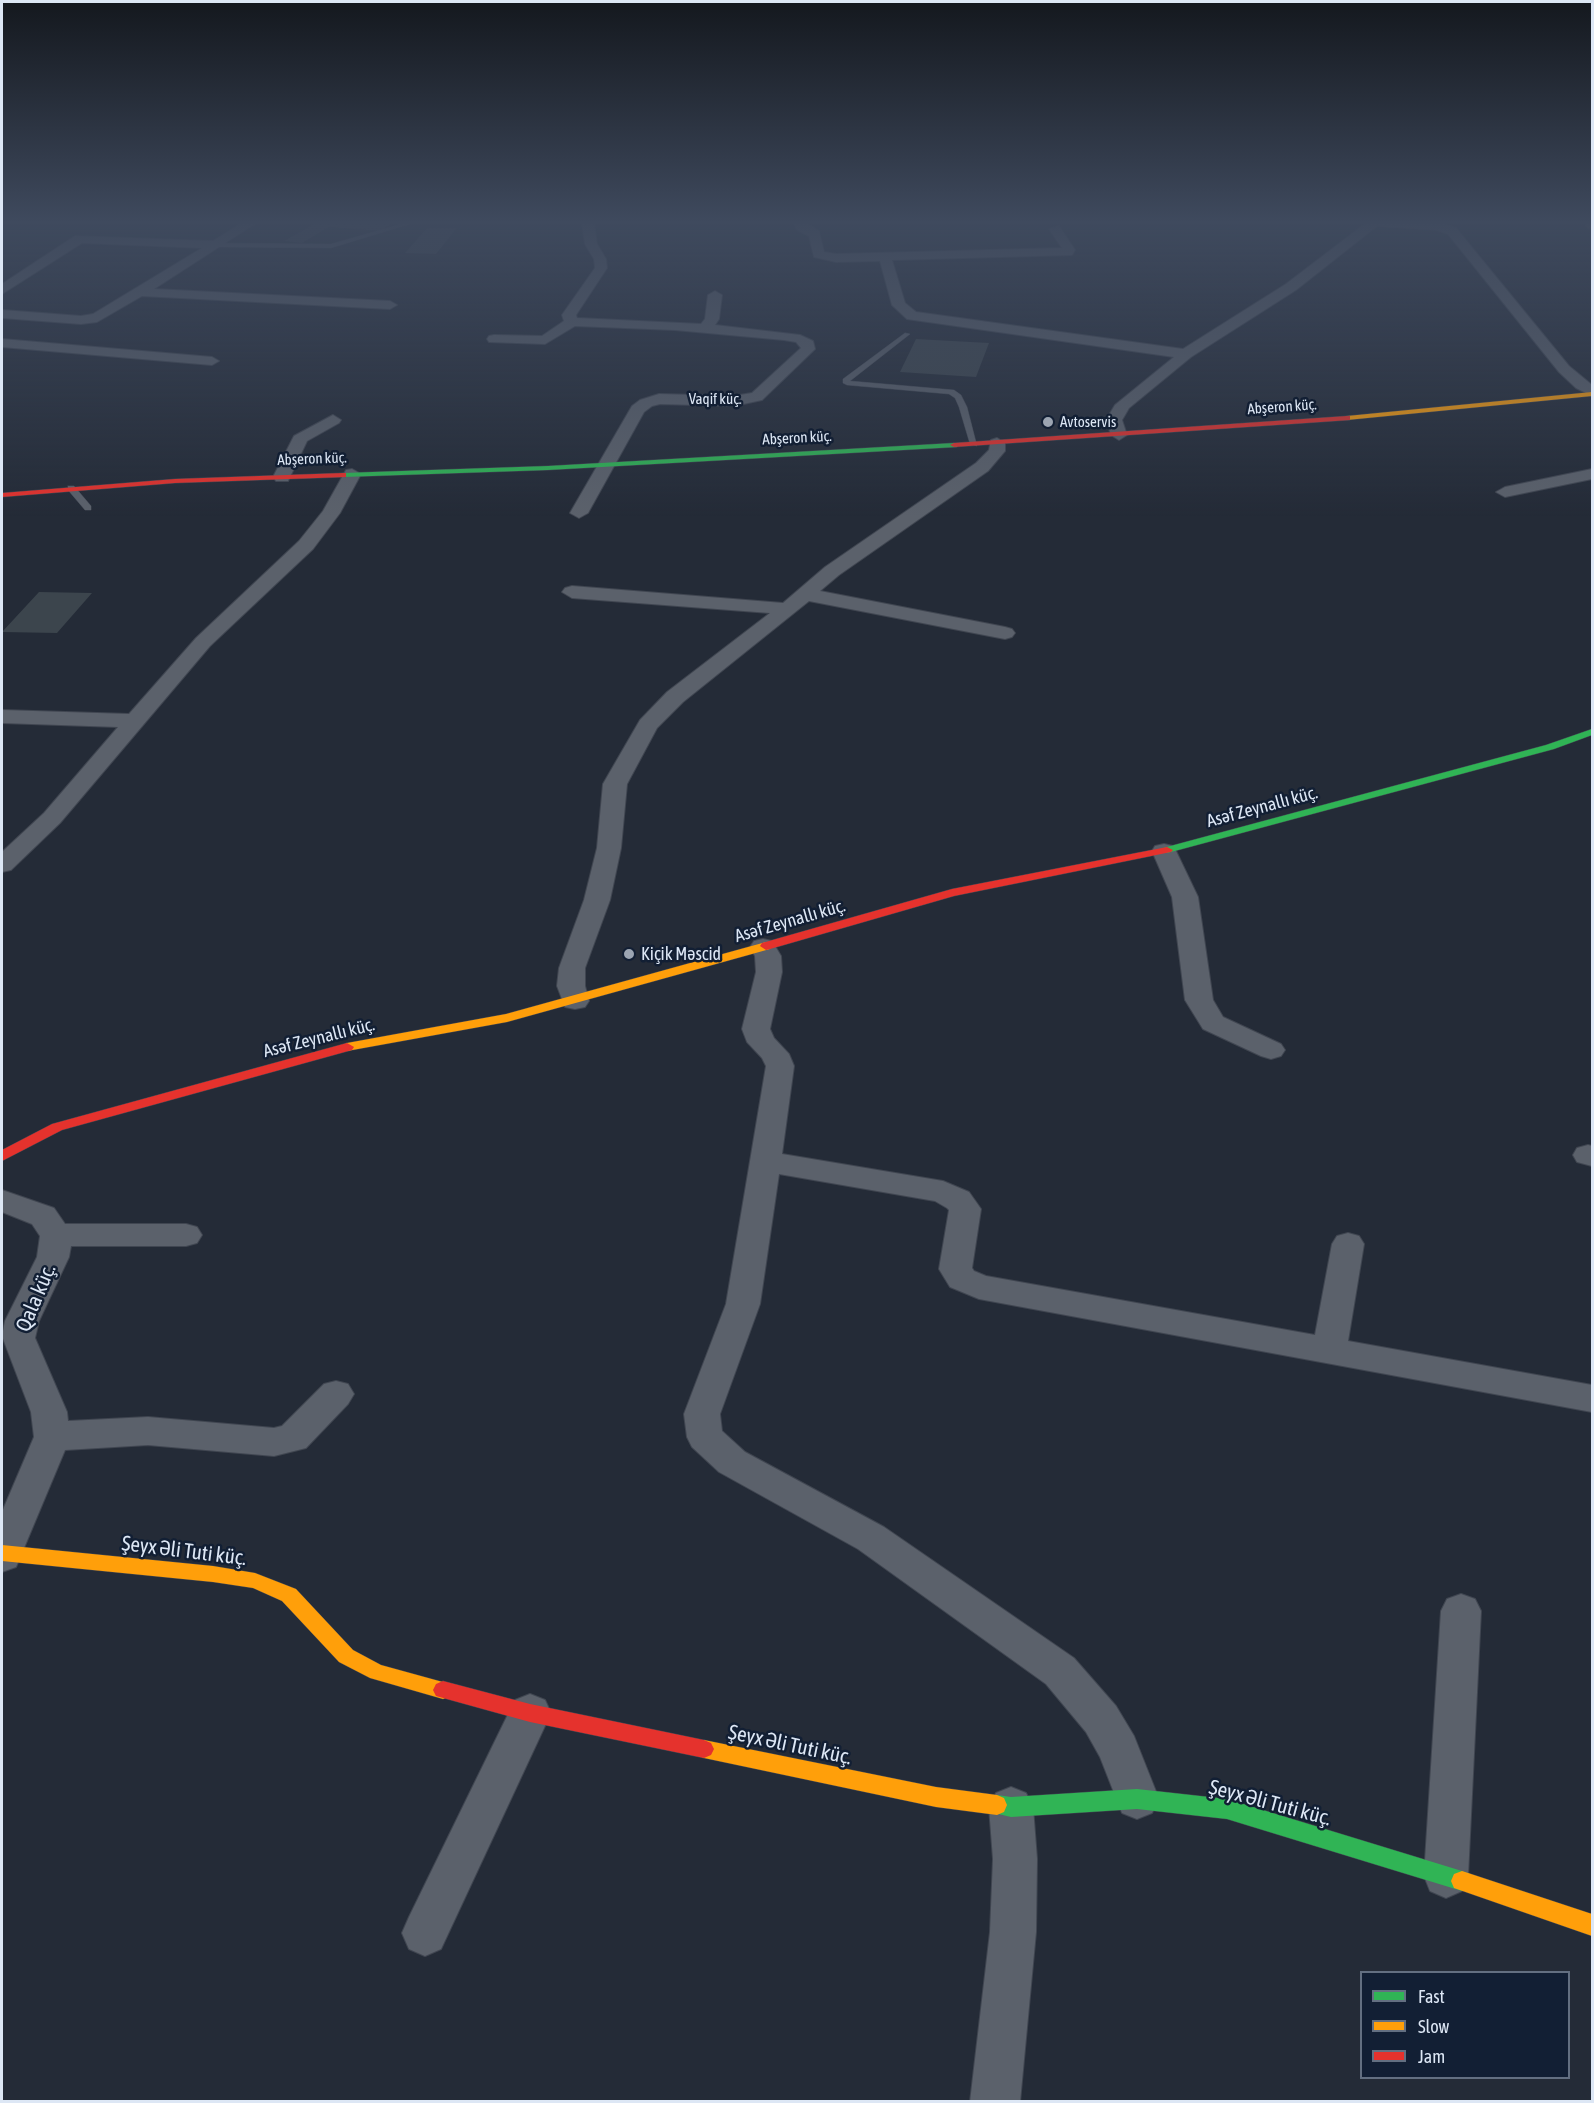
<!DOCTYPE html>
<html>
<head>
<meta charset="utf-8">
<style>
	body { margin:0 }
	#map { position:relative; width:1594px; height:2103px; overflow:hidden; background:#242b37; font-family:"Asap Condensed",sans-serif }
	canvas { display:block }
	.frame { position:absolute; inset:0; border:3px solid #dde7f5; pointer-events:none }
	.legend { position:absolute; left:1360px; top:1971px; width:210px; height:108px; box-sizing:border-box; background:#121f34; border:2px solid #636f81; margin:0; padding:8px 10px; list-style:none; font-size:18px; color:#dde7f5 }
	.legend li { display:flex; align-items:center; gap:12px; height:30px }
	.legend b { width:30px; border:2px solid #636f81 }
</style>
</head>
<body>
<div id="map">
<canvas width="1594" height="2103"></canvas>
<div class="frame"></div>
<ul class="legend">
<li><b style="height:8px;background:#30b455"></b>Fast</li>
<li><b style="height:8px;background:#ff9f0a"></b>Slow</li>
<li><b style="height:8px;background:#e5322d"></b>Jam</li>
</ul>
</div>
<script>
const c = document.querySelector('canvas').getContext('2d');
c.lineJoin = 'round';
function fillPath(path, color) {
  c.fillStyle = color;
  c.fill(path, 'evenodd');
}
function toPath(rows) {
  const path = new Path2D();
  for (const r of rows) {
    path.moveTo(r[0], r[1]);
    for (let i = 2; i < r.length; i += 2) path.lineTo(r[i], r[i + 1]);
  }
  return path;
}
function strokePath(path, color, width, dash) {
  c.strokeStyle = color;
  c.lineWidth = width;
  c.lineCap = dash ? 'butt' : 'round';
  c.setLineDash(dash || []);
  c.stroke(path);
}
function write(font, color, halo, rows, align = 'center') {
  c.font = font + ' "Asap Condensed",sans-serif';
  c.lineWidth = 5;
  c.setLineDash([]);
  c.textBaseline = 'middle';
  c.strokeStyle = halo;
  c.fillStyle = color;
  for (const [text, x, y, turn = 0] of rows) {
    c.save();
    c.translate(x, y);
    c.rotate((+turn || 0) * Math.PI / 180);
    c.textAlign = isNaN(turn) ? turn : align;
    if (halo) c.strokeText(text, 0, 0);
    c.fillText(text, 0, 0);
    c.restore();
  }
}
fillPath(toPath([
	[316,223,379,223,391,224,380,231,329,227,302,243,284,241],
	[427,228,457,228,436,254,405,253],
	[916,339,989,343,976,377,900,372],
	[39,592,92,593,57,633,2,632]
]), '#3c454d');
const lane = toPath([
	[404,223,413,223,331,248,216,247,213,245,216,243,331,244,404,223],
	[905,333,910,334,850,381,954,390,961,395,967,407,977,446,970,444,959,407,955,398,949,394,847,385,843,383,843,379,905,333],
	[68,486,74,486,91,506,91,510,85,510,68,490,68,486]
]);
const street = toPath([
	[242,223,256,223,154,289,390,301,397,305,390,309,142,296,97,322,81,324,2,318,2,310,81,316,93,314,202,248,82,243,2,294,2,284,75,236,213,241,242,223],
	[582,223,594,223,597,244,606,259,607,268,576,315,577,318,701,324,705,319,708,295,715,291,722,295,719,319,715,325,800,335,813,341,815,349,762,400,734,406,660,404,652,406,644,412,588,513,579,518,570,513,632,406,640,400,659,394,734,396,752,393,801,348,796,342,784,340,675,330,575,326,545,344,489,342,487,339,489,336,494,335,542,336,564,321,562,315,595,268,594,259,585,244,582,223],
	[794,223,806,223,819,231,824,252,836,254,1062,248,1049,229,1059,226,1075,250,1072,255,892,260,905,303,916,312,1183,349,1286,284,1366,223,1440,223,1456,228,1569,366,1592,385,1592,396,1576,388,1559,372,1448,234,1436,230,1377,226,1296,290,1191,357,1129,408,1122,420,1127,435,1119,440,1111,435,1106,420,1115,405,1174,357,907,319,892,305,880,261,836,262,814,257,809,236,797,230,794,223],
	[1584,223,1592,223,1592,229,1588,228,1584,223],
	[2,339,212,357,219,361,212,365,2,347,2,339],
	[333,415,341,420,339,423,307,441,288,481,276,481,273,477,294,436,333,415],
	[997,438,1005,443,1005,451,988,471,839,575,820,591,1005,627,1012,629,1015,633,1012,637,1005,639,809,601,683,702,657,728,627,784,621,848,610,900,585,968,585,986,589,1001,585,1007,575,1009,565,1007,557,986,559,968,584,900,597,848,603,784,640,720,667,692,770,613,572,598,562,592,565,588,572,586,783,603,825,567,976,463,989,450,991,440,997,438],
	[352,469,361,474,340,513,313,549,210,646,60,823,11,870,2,872,2,852,44,813,118,727,2,723,2,710,129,714,196,638,299,541,323,511,346,470,352,469],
	[1592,469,1592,479,1505,497,1496,492,1505,487,1592,469],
	[1164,844,1173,846,1176,851,1198,897,1213,1000,1223,1017,1281,1044,1285,1050,1281,1056,1271,1059,1261,1056,1203,1029,1185,1000,1172,897,1152,851,1155,846,1164,844],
	[763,939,772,941,781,956,782,972,770,1029,774,1038,789,1054,794,1066,782,1154,943,1181,969,1192,981,1209,972,1268,974,1271,986,1276,1315,1335,1332,1244,1337,1236,1348,1233,1359,1236,1364,1244,1348,1341,1592,1385,1592,1412,979,1299,950,1287,939,1269,949,1210,947,1208,935,1201,779,1174,760,1304,720,1414,722,1431,745,1452,884,1527,1074,1658,1116,1706,1134,1736,1159,1799,1152,1813,1137,1819,1122,1813,1100,1757,1086,1732,1046,1684,858,1549,719,1472,692,1447,687,1437,684,1414,726,1304,766,1066,762,1058,747,1042,742,1029,756,972,755,956,750,947,754,941,763,939],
	[1588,1145,1592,1146,1592,1166,1577,1162,1573,1155,1577,1148,1588,1145],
	[2,1190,54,1208,65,1224,186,1224,197,1227,202,1235,197,1243,186,1246,71,1246,69,1257,39,1321,35,1338,67,1412,68,1421,148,1417,274,1428,282,1426,324,1384,336,1381,348,1384,354,1394,348,1404,306,1448,274,1456,148,1445,65,1450,16,1567,2,1572,2,1512,34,1437,31,1412,2,1336,5,1321,37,1257,40,1236,32,1224,2,1212,2,1190],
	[1461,1594,1475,1599,1481,1611,1468,1876,1462,1891,1446,1898,1430,1891,1424,1876,1441,1611,1447,1599,1461,1594],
	[530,1694,545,1700,551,1713,441,1949,425,1956,409,1949,402,1933,409,1917,515,1700,530,1694],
	[1011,1787,1026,1793,1033,1807,1037,1859,1036,1932,1020,2102,970,2102,990,1932,993,1859,989,1807,996,1793,1011,1787]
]);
const fast = toPath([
	[954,443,958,445,957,447,548,470,343,477,339,475,343,473,548,466,954,443],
	[1592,729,1592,735,1554,749,1171,852,1167,853,1161,850,1163,848,1546,745,1592,729],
	[1137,1789,1227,1799,1462,1871,1470,1874,1473,1881,1470,1888,1462,1891,1227,1819,1137,1809,1011,1817,990,1812,987,1805,990,1798,997,1795,1011,1797,1137,1789]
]);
const slow = toPath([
	[1592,392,1592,396,1347,420,1343,418,1347,416,1592,392],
	[766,942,770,943,772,946,770,949,507,1022,347,1051,340,1047,347,1043,506,1014,766,942],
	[2,1545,213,1566,255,1573,296,1589,353,1650,381,1665,450,1684,453,1690,450,1696,443,1699,370,1678,339,1662,282,1601,253,1588,213,1582,2,1561,2,1545],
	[704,1740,936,1787,997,1795,1004,1798,1007,1805,1004,1812,997,1815,936,1807,704,1758,697,1755,694,1749,697,1743,704,1740],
	[1462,1871,1592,1914,1592,1936,1454,1888,1451,1881,1454,1874,1462,1871]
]);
const jam = toPath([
	[1347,416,1350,416,1350,420,954,447,950,445,954,443,1347,416],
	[343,473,346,473,346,477,175,483,2,497,2,493,175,479,343,473],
	[1167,847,1173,850,1171,852,954,896,770,949,766,950,760,946,762,943,952,889,1167,847],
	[347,1043,354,1047,352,1050,62,1130,2,1161,2,1150,52,1124,347,1043],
	[443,1681,530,1704,704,1740,711,1743,714,1749,711,1755,704,1758,530,1722,436,1696,433,1690,436,1684,443,1681]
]);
strokePath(lane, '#404651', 1);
strokePath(street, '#404651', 2);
strokePath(fast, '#404651', 1);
strokePath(slow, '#404651', 1);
strokePath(jam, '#404651', 1);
fillPath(lane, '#5b616b');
fillPath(street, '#5b616b');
fillPath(fast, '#30b455');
fillPath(slow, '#ff9f0a');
fillPath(jam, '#e5322d');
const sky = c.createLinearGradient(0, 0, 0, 517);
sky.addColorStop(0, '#14181e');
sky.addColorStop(0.43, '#3f4a5e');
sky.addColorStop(1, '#3f4a5e00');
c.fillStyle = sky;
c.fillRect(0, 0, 1594, 517);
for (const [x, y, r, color] of [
	[1048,422,6,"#9ca5b2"],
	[629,954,6,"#9ca5b2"]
]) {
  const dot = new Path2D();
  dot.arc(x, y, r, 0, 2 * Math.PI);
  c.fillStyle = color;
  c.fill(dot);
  strokePath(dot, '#121f34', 2);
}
write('15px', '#dde7f5', '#121f34', [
	["Vaqif küç.",715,399],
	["Abşeron küç.",1282,407,-4],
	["Abşeron küç.",797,438,-3],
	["Abşeron küç.",312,459,-2]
]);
write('15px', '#dde7f5', '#121f34', [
	["Avtoservis",1060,422]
], 'left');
write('18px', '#dde7f5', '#121f34', [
	["Asəf Zeynallı küç.",1262,807,-15],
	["Asəf Zeynallı küç.",790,921,-16],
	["Asəf Zeynallı küç.",319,1038,-14]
]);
write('18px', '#dde7f5', '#121f34', [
	["Kiçik Məscid",641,954]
], 'left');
write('21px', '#dde7f5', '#121f34', [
	["Qala küç.",36,1298,-67],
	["Şeyx Əli Tuti küç.",184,1551,7],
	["Şeyx Əli Tuti küç.",790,1745,12],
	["Şeyx Əli Tuti küç.",1270,1803,15]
]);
</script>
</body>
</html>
